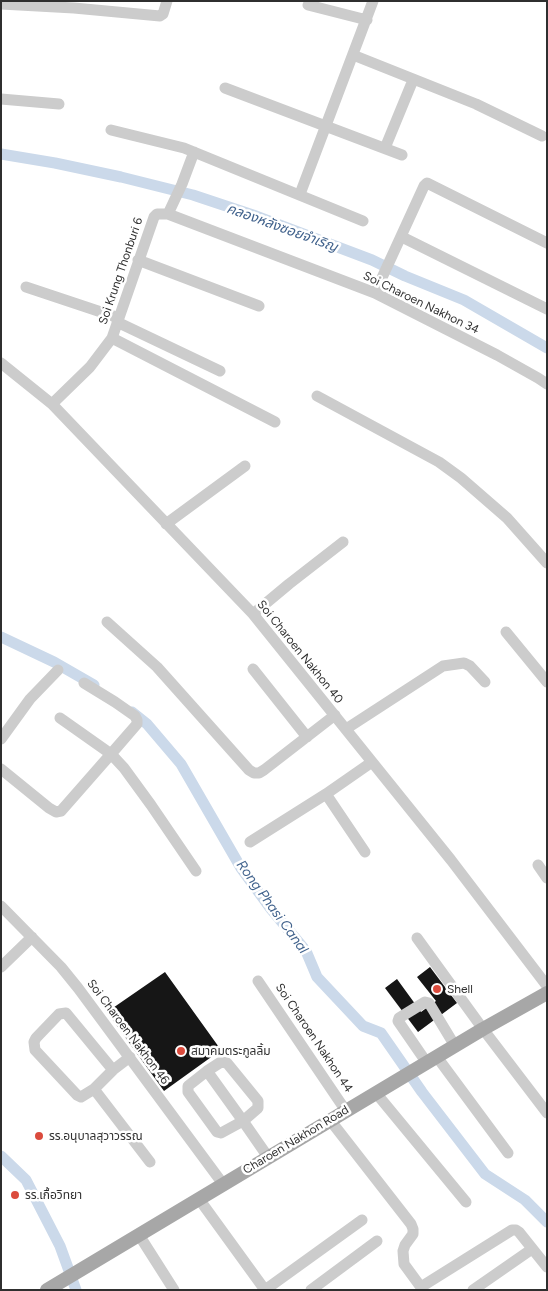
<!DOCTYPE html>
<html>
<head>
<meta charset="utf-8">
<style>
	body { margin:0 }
	#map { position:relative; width:548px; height:1291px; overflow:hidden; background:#fff; font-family:Figtree,sans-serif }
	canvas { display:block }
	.frame { position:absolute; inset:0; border:2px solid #2f2f2f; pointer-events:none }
</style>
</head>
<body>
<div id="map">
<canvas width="548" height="1291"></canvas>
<div class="frame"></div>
</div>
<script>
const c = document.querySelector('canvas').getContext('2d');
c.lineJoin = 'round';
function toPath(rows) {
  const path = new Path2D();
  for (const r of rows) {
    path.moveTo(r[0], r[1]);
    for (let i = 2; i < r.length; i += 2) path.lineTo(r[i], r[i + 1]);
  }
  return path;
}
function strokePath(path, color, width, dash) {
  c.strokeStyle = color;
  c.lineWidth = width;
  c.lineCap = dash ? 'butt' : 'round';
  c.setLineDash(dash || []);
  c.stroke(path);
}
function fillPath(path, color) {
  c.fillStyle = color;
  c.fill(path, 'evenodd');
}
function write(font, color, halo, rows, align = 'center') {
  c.font = font + ' Figtree,"Noto Sans Thai",sans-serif';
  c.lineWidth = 5;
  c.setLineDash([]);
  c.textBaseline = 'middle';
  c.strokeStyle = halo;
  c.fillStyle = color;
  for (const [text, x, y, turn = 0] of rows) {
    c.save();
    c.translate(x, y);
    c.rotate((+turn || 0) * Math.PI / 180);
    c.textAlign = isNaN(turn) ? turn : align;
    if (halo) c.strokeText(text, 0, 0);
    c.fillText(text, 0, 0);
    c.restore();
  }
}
strokePath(toPath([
	[1,154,55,163,121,177,193,195,253,215,372,260,405,276,464,300,547,348],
	[1,637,54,662,94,685],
	[132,712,147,724,181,764,241,868,271,909,306,951,317,977,363,1026,381,1033,422,1092,485,1174,525,1200,547,1222],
	[1,1156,26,1180,60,1246,76,1290]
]), '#cbd9ea', 11);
fillPath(toPath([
	[430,967,457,1003,418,1032,385,988,397,979,421,1012,436,1001,417,977],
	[165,972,221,1050,164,1091,107,1012]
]), '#161616');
strokePath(toPath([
	[1,4,74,8,160,16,163,14,167,1],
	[308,5,367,20],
	[353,55,476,104,542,136],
	[225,88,402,155],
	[1,99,59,104],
	[111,130,184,148,363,221],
	[385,148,413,80],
	[300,194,373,1],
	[168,214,375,293,497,355,538,378,547,384],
	[402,237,547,309],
	[138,260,259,306],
	[26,287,119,318],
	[375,293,424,186,427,183,547,243],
	[117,322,220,371],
	[112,338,275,422],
	[1,363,52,404,253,614,451,860,547,986],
	[317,396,439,462,461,478,507,518,547,563],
	[52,404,90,367,112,338,154,217,157,214,168,214,182,184,194,152],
	[166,524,245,466],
	[253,614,289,584,343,542],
	[107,622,157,667,249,770,254,773,259,773,264,770,335,715],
	[506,632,547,682],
	[253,669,307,737],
	[60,718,111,754,124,768,151,805,196,871],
	[346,729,443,666,464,663,470,666,485,682],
	[1,739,30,699,58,670],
	[1,769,49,808,56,812,61,811,111,754,137,724,137,720,135,716,115,702,84,683],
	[326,794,365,852],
	[250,842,326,794,372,762],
	[538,865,547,878],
	[1,906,61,967,78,988,223,1184],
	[417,938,483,1029,547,1113],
	[1,967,32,937],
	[258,981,346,1111],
	[437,1057,508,1153],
	[427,1063,398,1021,399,1018,425,1002,429,1003,455,1046],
	[113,1070,66,1013,59,1014,36,1038,34,1042,35,1050,77,1095,81,1097,94,1089,113,1070,130,1057],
	[207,1071,221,1062,227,1063,258,1101,258,1108,243,1121,221,1133,217,1132,188,1092,188,1086,207,1071,243,1121,268,1157],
	[94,1089,150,1162],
	[376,1093,466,1202],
	[330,1120,411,1224,413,1229,413,1234,405,1245,403,1251,404,1264,423,1290],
	[199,1199,265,1290,362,1220],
	[139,1235,174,1290],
	[421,1287,512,1230,516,1230,519,1232,547,1267],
	[311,1290,377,1241],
	[473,1290,532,1249]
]), '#ccc', 11);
strokePath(toPath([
	[47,1290,483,1029,547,993]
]), '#a7a7a7', 14);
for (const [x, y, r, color] of [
	[437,989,5,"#db4b3d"],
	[181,1051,5,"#db4b3d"],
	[39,1136,5,"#db4b3d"],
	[15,1195,5,"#db4b3d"]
]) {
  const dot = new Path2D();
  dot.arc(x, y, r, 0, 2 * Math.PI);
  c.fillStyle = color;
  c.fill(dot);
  strokePath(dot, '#fff', 2);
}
write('12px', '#2f2f2f', '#fff', [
	["Soi Krung Thonburi 6",121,271,-71],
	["Soi Charoen Nakhon 34",421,303,26],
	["Soi Charoen Nakhon 40",300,652,51],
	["Soi Charoen Nakhon 46",128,1032,53],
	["Soi Charoen Nakhon 44",314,1038,56],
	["Charoen Nakhon Road",296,1140,-31]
]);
write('12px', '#2f2f2f', '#fff', [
	["Shell",447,989],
	["สมาคมตระกูลลิ้ม",191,1051],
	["รร.อนุบาลสุวาวรรณ",49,1136],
	["รร.เกื้อวิทยา",25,1195]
], 'left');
write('italic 14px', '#42638d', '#fff', [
	["คลองหลังซอยจำเริญ",282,228,20],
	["Rong Phasi Canal",272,907,54]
]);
</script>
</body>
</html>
